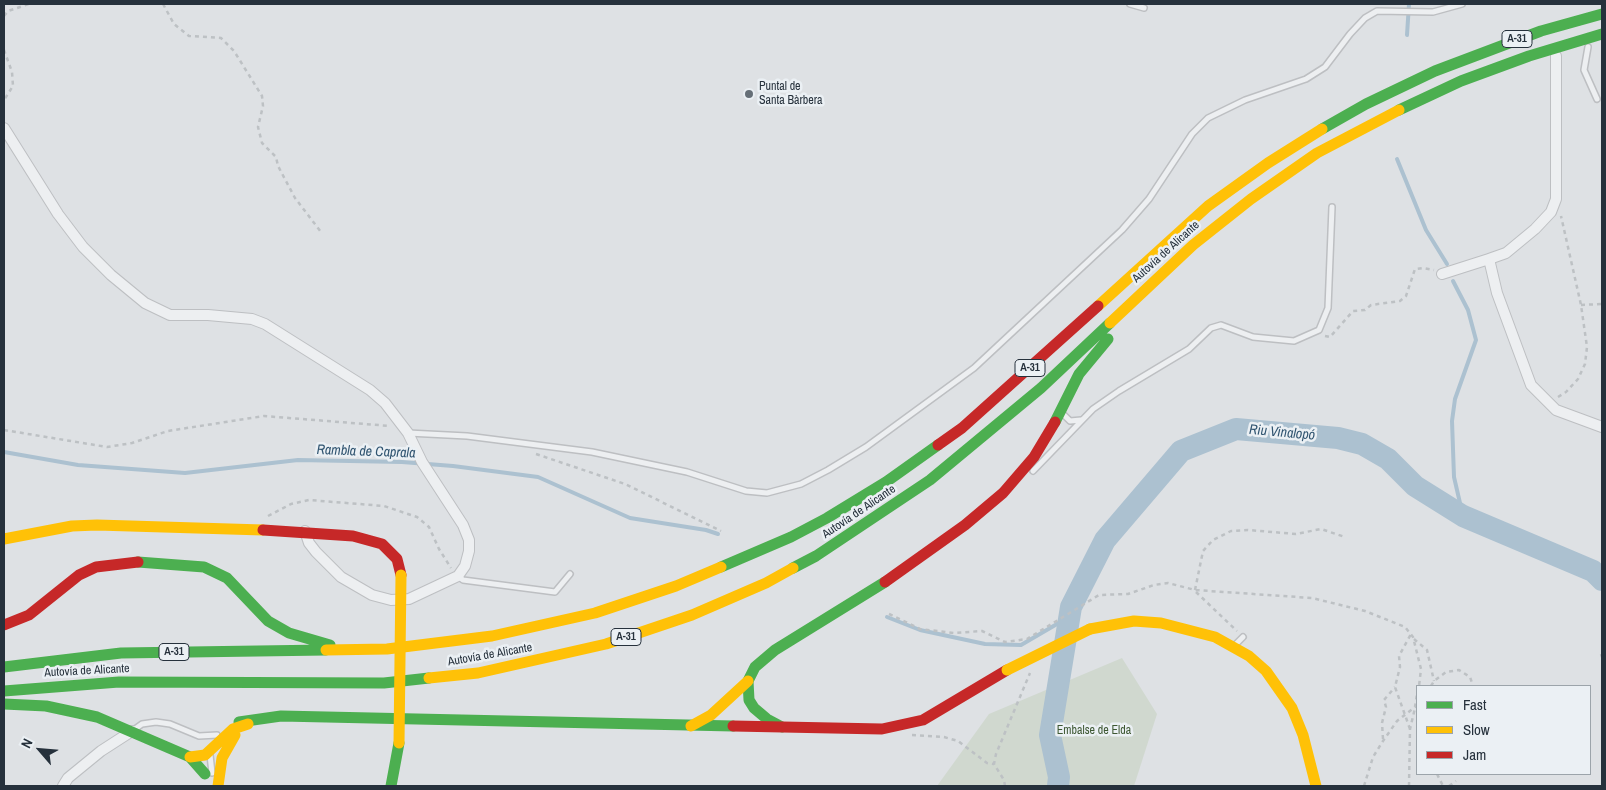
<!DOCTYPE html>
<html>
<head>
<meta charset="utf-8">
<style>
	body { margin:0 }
	#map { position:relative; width:1606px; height:790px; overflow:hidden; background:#dee1e4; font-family:"Archivo Narrow",sans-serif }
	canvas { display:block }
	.frame { position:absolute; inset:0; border:5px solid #26313c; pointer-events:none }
	.legend { position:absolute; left:1416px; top:685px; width:175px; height:90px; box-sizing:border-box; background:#ebf0f4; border:1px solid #9ca4aa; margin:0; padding:6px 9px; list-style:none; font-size:15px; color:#26313c }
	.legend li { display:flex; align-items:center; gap:10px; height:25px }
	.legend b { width:25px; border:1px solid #9ca4aa }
	.north { position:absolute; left:15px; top:725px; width:50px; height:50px; -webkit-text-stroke:4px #ebf0f4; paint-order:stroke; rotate:297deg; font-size:14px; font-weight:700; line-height:20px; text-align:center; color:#26313c }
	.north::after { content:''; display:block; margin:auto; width:18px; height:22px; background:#26313c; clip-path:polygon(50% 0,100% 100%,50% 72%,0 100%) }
</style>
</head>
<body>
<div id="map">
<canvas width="1606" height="790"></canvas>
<div class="frame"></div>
<ul class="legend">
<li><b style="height:6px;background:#4caf50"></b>Fast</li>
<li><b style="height:6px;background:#ffc107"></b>Slow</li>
<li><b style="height:6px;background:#c62828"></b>Jam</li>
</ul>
<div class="north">N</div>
</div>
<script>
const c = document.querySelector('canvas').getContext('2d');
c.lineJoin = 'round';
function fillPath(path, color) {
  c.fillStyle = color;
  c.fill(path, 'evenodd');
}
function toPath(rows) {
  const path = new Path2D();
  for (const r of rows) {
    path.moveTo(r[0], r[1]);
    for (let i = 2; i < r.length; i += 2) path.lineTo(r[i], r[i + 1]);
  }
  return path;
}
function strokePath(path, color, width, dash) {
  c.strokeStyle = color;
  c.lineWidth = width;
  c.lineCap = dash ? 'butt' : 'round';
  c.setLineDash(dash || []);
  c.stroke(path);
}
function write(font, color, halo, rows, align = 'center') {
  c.font = font + ' "Archivo Narrow",sans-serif';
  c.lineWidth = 5;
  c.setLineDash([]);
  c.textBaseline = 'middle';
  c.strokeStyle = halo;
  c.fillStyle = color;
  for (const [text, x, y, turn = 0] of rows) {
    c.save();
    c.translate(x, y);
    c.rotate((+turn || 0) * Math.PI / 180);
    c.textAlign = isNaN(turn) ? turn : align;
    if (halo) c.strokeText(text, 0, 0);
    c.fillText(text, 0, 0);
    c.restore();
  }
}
fillPath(toPath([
	[1122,658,1157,714,1134,786,937,786,989,714]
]), '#d0d8cf');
strokePath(toPath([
	[1407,35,1409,4],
	[1397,159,1426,230,1447,264],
	[1453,281,1468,310,1476,340,1455,399,1452,421,1454,477,1463,516],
	[4,452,78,465,185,473,298,460,402,462,453,466,538,477,630,518,706,530,718,534],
	[887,617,920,630,985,644,1021,645,1069,617]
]), '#acc1d0', 4);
strokePath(toPath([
	[1058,786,1059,777,1050,735,1071,607,1105,540,1181,451,1236,429,1338,438,1362,444,1388,459,1415,486,1463,516,1593,571,1602,580]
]), '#acc1d0', 22);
const lane = toPath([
	[1130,4,1144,8],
	[1588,47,1584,70,1597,99],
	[1063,414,1070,421,1081,420],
	[408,433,467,436,592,452,687,472,746,491,767,493,801,484,828,470,866,447,974,368,1122,230,1149,199,1192,134,1208,118,1245,100,1306,79,1325,67,1350,34,1365,18,1377,11,1433,12,1462,4],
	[1033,471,1093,409,1119,391,1189,349,1211,328,1221,325,1253,337,1294,341,1319,330,1328,308,1332,207],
	[458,576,463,580,555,592,570,574],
	[1235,645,1243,637],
	[135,729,142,724,156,722,170,724,199,736,217,735],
	[210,755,212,773]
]);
const street = toPath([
	[1556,56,1556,199,1551,212,1535,229,1506,253,1489,259,1497,293,1531,385,1556,410,1602,427],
	[4,128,58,214,83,247,111,275,145,303,170,315,208,315,252,319,265,324,370,390,385,403,408,433,422,462,463,525,469,540,469,551,465,566,458,576,409,599,391,600,372,595,341,577,316,552,309,543,305,531],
	[1442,274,1489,259],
	[63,786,68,778,101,751,132,731]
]);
strokePath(lane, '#bdbfc2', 8);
strokePath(street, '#bdbfc2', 12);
strokePath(toPath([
	[163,4,174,24,189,36,221,38,234,51,262,96,263,106,258,127,262,143,276,157,278,166,295,198,321,232],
	[4,16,8,11,29,4],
	[4,50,12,72,13,86,4,100],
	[1581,305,1602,304],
	[1325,336,1330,337,1353,311,1365,310,1371,305,1400,301,1406,296,1415,269,1423,268,1434,270],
	[1558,397,1566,392,1578,379,1585,364,1587,347,1581,305,1561,216],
	[4,430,107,447,132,443,168,431,264,416,390,426],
	[536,454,625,484,721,531],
	[268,516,291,504,309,500,384,506,417,517,429,527,439,549,451,568],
	[1195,590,1203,551,1213,540,1231,531,1248,530,1296,534,1321,529,1345,537],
	[1196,592,1237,631],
	[889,614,920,629,954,633,982,631,1005,642,1027,639,1099,595,1128,594,1154,585,1168,583,1195,590,1312,598,1365,611,1405,627,1413,637,1421,669,1419,686],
	[1414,639,1427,650,1434,681],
	[1601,654,1602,657],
	[1431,686,1434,681,1446,672,1459,670,1470,677,1473,686],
	[1410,729,1395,687,1400,667,1399,656,1411,634],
	[912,735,944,737,958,741,987,763,994,764],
	[1383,739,1382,723,1386,707,1384,700,1395,687],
	[1437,774,1443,786],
	[1005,786,1004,780,994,764,996,754,1030,673],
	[1364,786,1373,757,1383,741,1397,721,1415,707,1417,694],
	[1409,786,1410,729,1415,708],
	[1449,786,1456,781]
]), '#bdc1c4', 2.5, [4, 4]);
strokePath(lane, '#edeff1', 5);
strokePath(street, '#edeff1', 10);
strokePath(toPath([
	[1399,110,1461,81,1529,56,1602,34],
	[1322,129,1366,104,1435,71,1541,31,1602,14],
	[1055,422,1079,374,1108,339],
	[138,562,204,567,227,578,268,621,289,633,330,645],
	[721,567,791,537,827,518,886,482,938,445],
	[793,568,816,556,930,480,1041,388,1110,323],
	[4,667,121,653,326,650],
	[4,691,119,682,384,683,429,678],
	[4,704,46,706,97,717,190,757,205,774],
	[239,722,281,716,733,726],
	[782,727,767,719,754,708,749,700,748,681,755,667,775,650,885,582],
	[391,786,399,743]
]), '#4caf50', 11);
strokePath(toPath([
	[1098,306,1208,206,1268,163,1322,129],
	[1110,323,1193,245,1251,199,1317,153,1399,110],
	[4,539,72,526,97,525,263,530],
	[1090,629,1134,621,1161,623,1215,637,1249,656,1266,671,1292,708,1303,735,1316,786],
	[326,650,387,649,492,636,595,613,676,586,721,567],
	[429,678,478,673,606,644,692,615,766,583,793,568],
	[691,726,711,715,748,681],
	[190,757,205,755,233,729,248,724],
	[218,786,222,758,235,735]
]), '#ffc107', 11);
strokePath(toPath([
	[938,445,962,428,1098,306],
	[263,530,353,536,382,544,397,559,401,575],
	[885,582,965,525,1003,493,1034,457,1055,422],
	[4,625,29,615,79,575,96,567,138,562],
	[733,726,882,729,923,720,1007,670]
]), '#c62828', 11);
strokePath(toPath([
	[1007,670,1090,629],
	[399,743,401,575]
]), '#ffc107', 11);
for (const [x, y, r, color] of [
	[749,94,5,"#666f77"]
]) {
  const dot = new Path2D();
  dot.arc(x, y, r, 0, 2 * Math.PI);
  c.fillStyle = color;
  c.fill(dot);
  strokePath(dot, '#ebf0f4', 2);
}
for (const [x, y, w] of [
	[1517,39,30],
	[1030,368,30],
	[626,637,30],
	[174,652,30]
]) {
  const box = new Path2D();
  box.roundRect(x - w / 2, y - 8.5, w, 17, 4);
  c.fillStyle = '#ebf0f4';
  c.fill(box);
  strokePath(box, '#26313c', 1);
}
write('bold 11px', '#26313c', null, [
	["A-31",1517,39],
	["A-31",1030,368],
	["A-31",626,637],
	["A-31",174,652]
]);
write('12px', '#26313c', '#ebf0f4', [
	["Puntal de",759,87],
	["Santa Bàrbera",759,101]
], 'left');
write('12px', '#26313c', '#ebf0f4', [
	["Autovía de Alicante",1166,252,-42],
	["Autovía de Alicante",859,512,-34],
	["Autovía de Alicante",490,655,-10],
	["Autovía de Alicante",87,671,-3]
]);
write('12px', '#3e5833', '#ebf0f4', [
	["Embalse de Elda",1094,731]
]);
write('italic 14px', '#305470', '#ebf0f4', [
	["Riu Vinalopó",1282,433,5],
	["Rambla de Caprala",366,452,2]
]);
</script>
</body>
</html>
